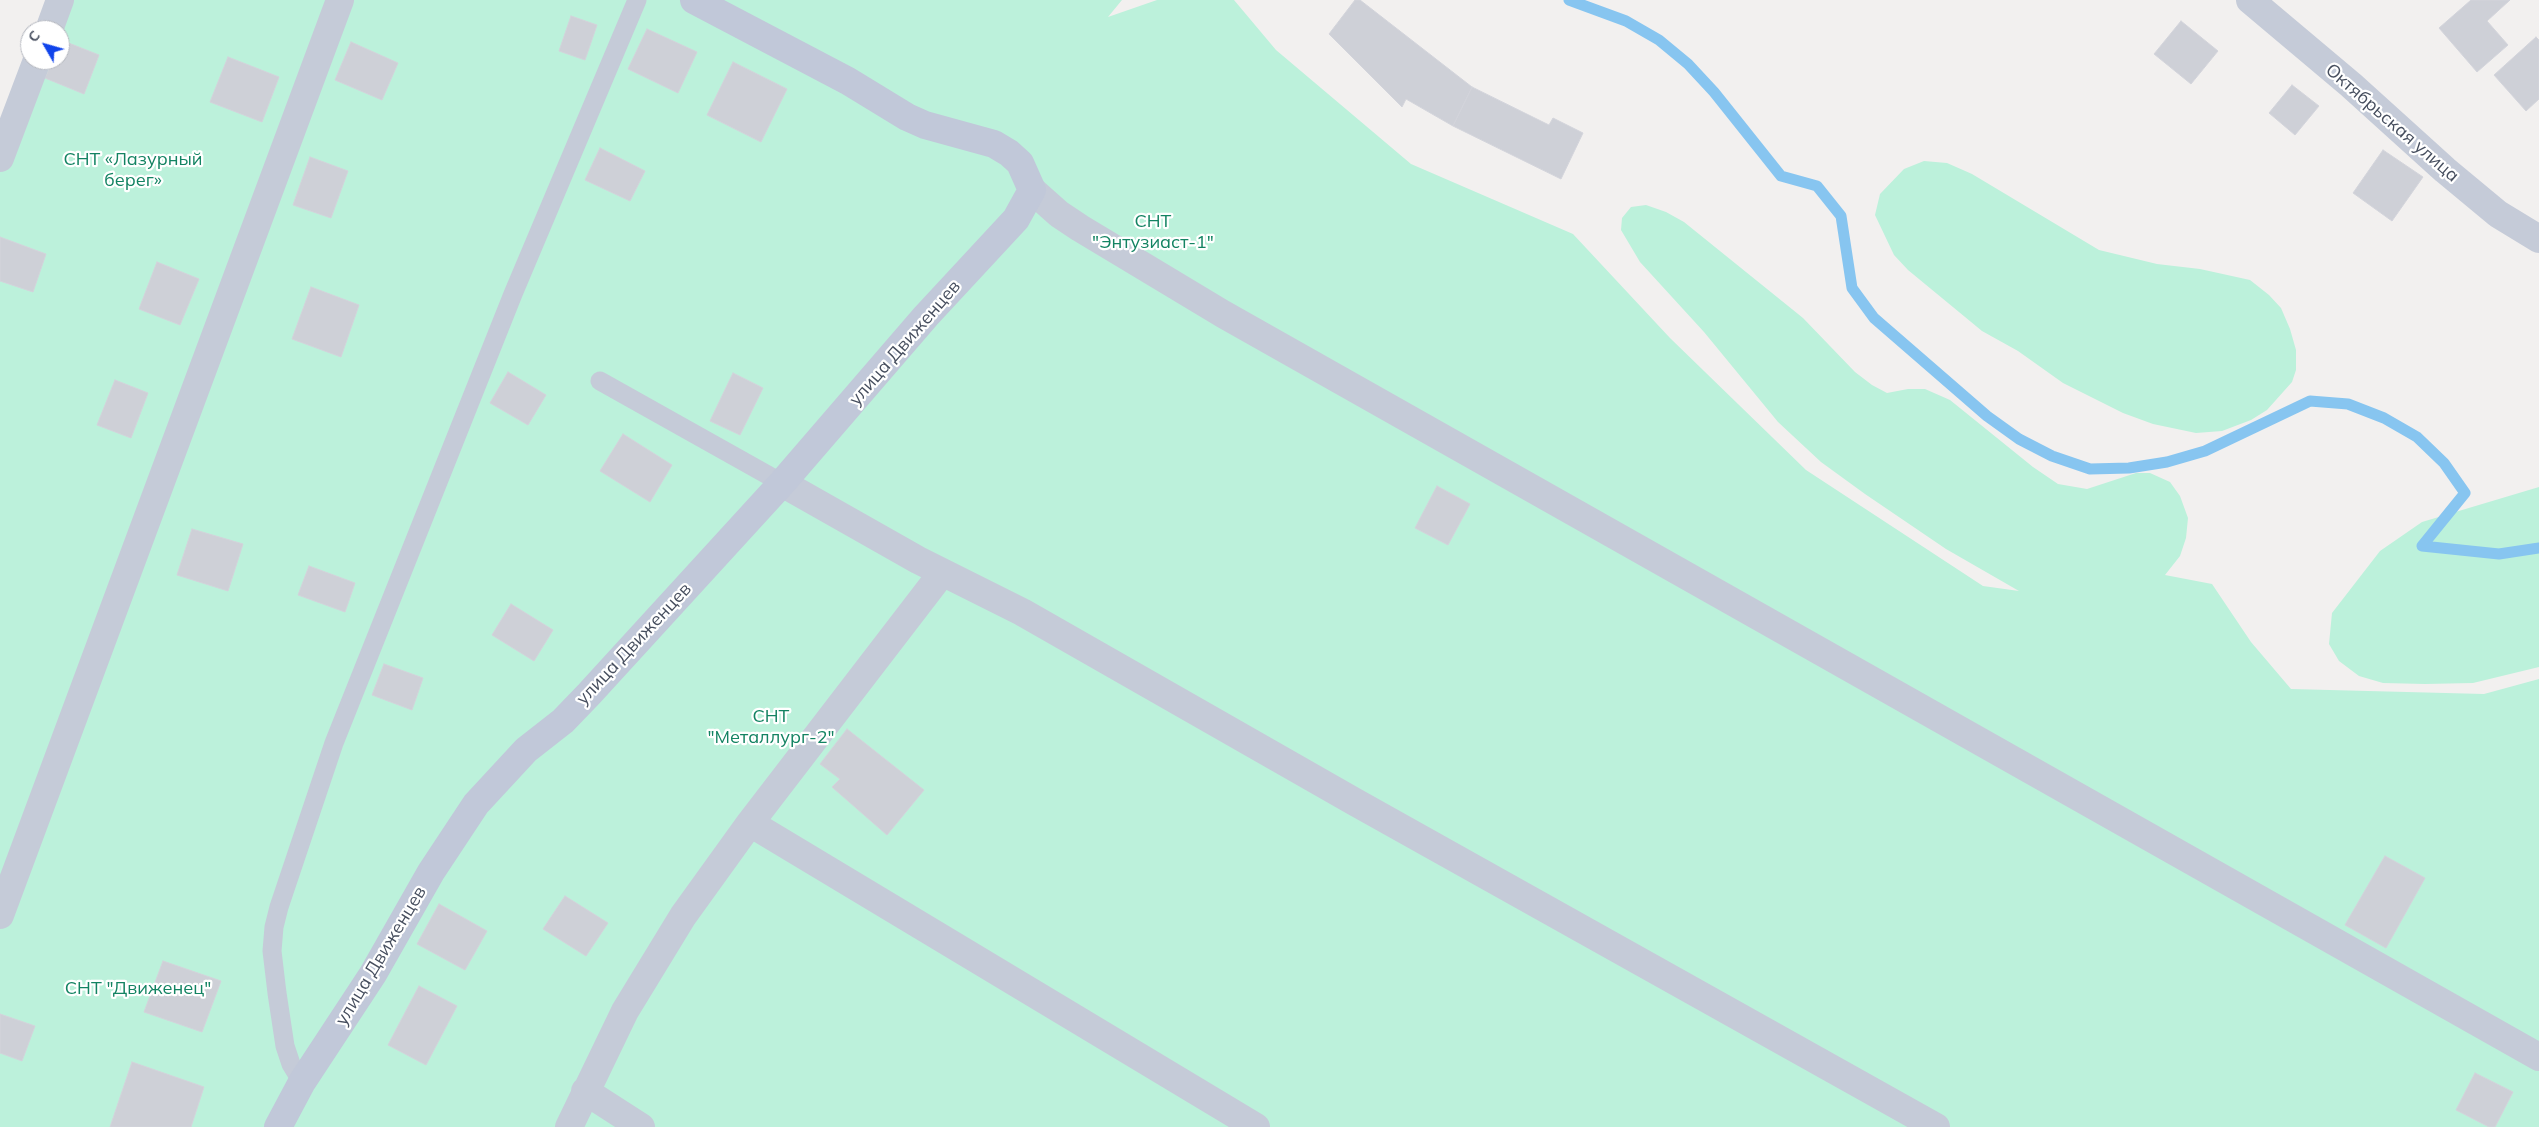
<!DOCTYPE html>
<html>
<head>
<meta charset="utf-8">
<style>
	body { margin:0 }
	#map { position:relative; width:2539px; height:1127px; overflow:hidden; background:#f2f0ef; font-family:Mulish,sans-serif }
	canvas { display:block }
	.north { position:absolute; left:20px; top:20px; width:50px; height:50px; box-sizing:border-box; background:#fff; border:1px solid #b5b8bf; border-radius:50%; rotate:308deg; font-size:14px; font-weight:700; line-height:20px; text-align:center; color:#464e5e }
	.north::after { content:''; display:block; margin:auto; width:18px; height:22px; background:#1044eb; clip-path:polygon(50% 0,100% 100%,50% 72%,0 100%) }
</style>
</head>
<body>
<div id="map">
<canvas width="2539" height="1127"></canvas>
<div class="north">С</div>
</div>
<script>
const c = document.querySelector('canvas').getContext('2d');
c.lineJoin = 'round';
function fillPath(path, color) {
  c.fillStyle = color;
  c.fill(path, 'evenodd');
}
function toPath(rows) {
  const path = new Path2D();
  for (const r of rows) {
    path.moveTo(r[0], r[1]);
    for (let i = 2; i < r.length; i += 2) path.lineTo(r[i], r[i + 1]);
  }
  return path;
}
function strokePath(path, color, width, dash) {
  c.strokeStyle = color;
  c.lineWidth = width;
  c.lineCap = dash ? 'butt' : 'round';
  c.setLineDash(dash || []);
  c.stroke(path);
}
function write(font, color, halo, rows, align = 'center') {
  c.font = font + ' Mulish,sans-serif';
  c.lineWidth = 4.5;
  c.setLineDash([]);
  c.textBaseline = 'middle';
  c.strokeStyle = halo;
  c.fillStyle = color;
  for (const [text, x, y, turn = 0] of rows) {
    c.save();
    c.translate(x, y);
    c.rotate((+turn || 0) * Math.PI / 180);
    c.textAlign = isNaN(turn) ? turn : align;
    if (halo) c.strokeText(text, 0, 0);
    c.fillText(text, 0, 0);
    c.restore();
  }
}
fillPath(toPath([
	[55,0,1122,0,1108,17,1157,0,1234,0,1276,50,1411,164,1573,234,1670,338,1806,470,1983,586,2019,591,1946,549,1865,494,1821,462,1778,422,1704,332,1640,262,1621,230,1622,218,1631,207,1646,205,1666,212,1684,222,1803,318,1855,372,1872,385,1887,393,1908,389,1925,389,1950,400,2033,467,2058,484,2087,489,2136,473,2150,473,2170,482,2180,496,2188,518,2186,538,2180,556,2165,575,2212,584,2251,642,2291,689,2484,694,2539,679,2539,1127,0,1127,0,145,32,60,60,60,60,30],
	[1924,161,1947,163,1972,174,2099,250,2157,264,2200,269,2250,280,2269,295,2281,308,2290,329,2296,350,2296,370,2292,382,2267,410,2251,420,2222,431,2196,433,2153,424,2123,413,2063,383,2018,351,1982,331,1908,270,1894,255,1875,215,1880,194,1904,169],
	[2539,487,2539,667,2473,683,2425,684,2383,683,2359,676,2339,661,2329,644,2332,613,2380,551,2422,522]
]), '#bcf1db');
strokePath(toPath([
	[1569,0,1626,21,1659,40,1688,64,1714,92,1781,176,1817,186,1841,216,1852,288,1874,318,1987,416,2019,439,2052,456,2090,469,2129,468,2167,462,2205,451,2310,401,2348,404,2384,418,2417,437,2444,463,2465,493,2422,546,2499,554,2539,548]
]), '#87c5f0', 11);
const building = toPath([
	[1355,0,1360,0,1472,87,1453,126,1406,99,1402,107,1329,34,1355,0],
	[2471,0,2510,0,2487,21,2508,45,2477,72,2439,28,2471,0],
	[571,16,597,25,585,60,559,51,571,16],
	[2181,21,2218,51,2191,84,2154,54,2181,21],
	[647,29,697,52,678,93,628,69,647,29],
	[2536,37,2539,40,2539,99,2526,111,2494,75,2536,37],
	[61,40,99,55,84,94,45,78,53,60,60,60,61,40],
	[351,42,398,63,382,100,335,80,351,42],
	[228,57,279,77,262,122,210,102,228,57],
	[733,62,787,89,761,142,707,115,733,62],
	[2292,85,2319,106,2295,135,2269,113,2292,85],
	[1472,87,1549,125,1553,118,1583,133,1561,179,1453,126,1472,87],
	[600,148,645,171,630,201,585,180,600,148],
	[2383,150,2423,177,2392,221,2353,193,2383,150],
	[310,157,348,171,331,218,293,205,310,157],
	[0,237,46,254,33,292,0,281,0,237],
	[157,262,199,279,180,325,139,309,157,262],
	[311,287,359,305,341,357,292,339,311,287],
	[508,372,546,395,528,425,490,403,508,372],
	[733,373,763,388,740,435,710,421,733,373],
	[115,380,148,393,131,438,97,425,115,380],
	[623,434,672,465,650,502,600,471,623,434],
	[1437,486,1470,504,1448,545,1415,528,1437,486],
	[192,529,243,544,228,591,177,575,192,529],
	[309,566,355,583,345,612,298,595,309,566],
	[511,604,553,630,534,661,492,635,511,604],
	[384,664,423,678,412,710,372,695,384,664],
	[847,729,924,790,887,835,832,787,840,779,820,764,847,729],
	[2385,856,2425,878,2386,948,2345,925,2385,856],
	[565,896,608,923,586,956,543,929,565,896],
	[439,904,487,931,465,970,417,944,439,904],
	[163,961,221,981,202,1032,144,1012,163,961],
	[419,986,457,1006,426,1065,388,1045,419,986],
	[0,1014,35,1026,22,1061,0,1053,0,1014],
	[132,1062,204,1087,191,1127,110,1127,132,1062],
	[2475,1073,2513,1092,2495,1127,2489,1127,2456,1110,2475,1073]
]);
fillPath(building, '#ced0d7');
strokePath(building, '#d3d4db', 1);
strokePath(toPath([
	[600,381,782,483],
	[302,1082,291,1064,285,1046,277,993,272,951,274,927,279,907,334,743,513,294,637,0]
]), '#c5cbd8', 19);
strokePath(toPath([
	[2250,0,2351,85,2445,170,2498,214,2539,239],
	[49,30,60,0],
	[0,158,37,60],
	[1032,190,1059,214,1080,228,1223,314,2539,1057],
	[782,483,918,560,1022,612,1355,802,1936,1127],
	[750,823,1256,1127],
	[0,915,340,0],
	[585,1091,641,1127],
	[569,1127,625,1011,683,916,750,823,942,573]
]), '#c5cbd8', 28);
strokePath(toPath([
	[278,1127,302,1082,373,974,431,872,476,804,526,750,563,721,589,694,782,483,926,316,1016,219,1032,190,1020,163,1009,153,994,144,925,125,907,117,848,81,694,0]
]), '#c1c8d9', 28);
write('18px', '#464e5e', '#fff', [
	["Октябрьская улица",2392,123,41],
	["улица Движенцев",905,343,-49],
	["улица Движенцев",634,644,-47],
	["улица Движенцев",381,956,-59]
]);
write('18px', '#138362', '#fff', [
	["СНТ «Лазурный",133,160],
	["берег»",133,181],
	["СНТ",1153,222],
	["\"Энтузиаст-1\"",1153,243],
	["СНТ",771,717],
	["\"Металлург-2\"",771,738],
	["СНТ \"Движенец\"",138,989]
]);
</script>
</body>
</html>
